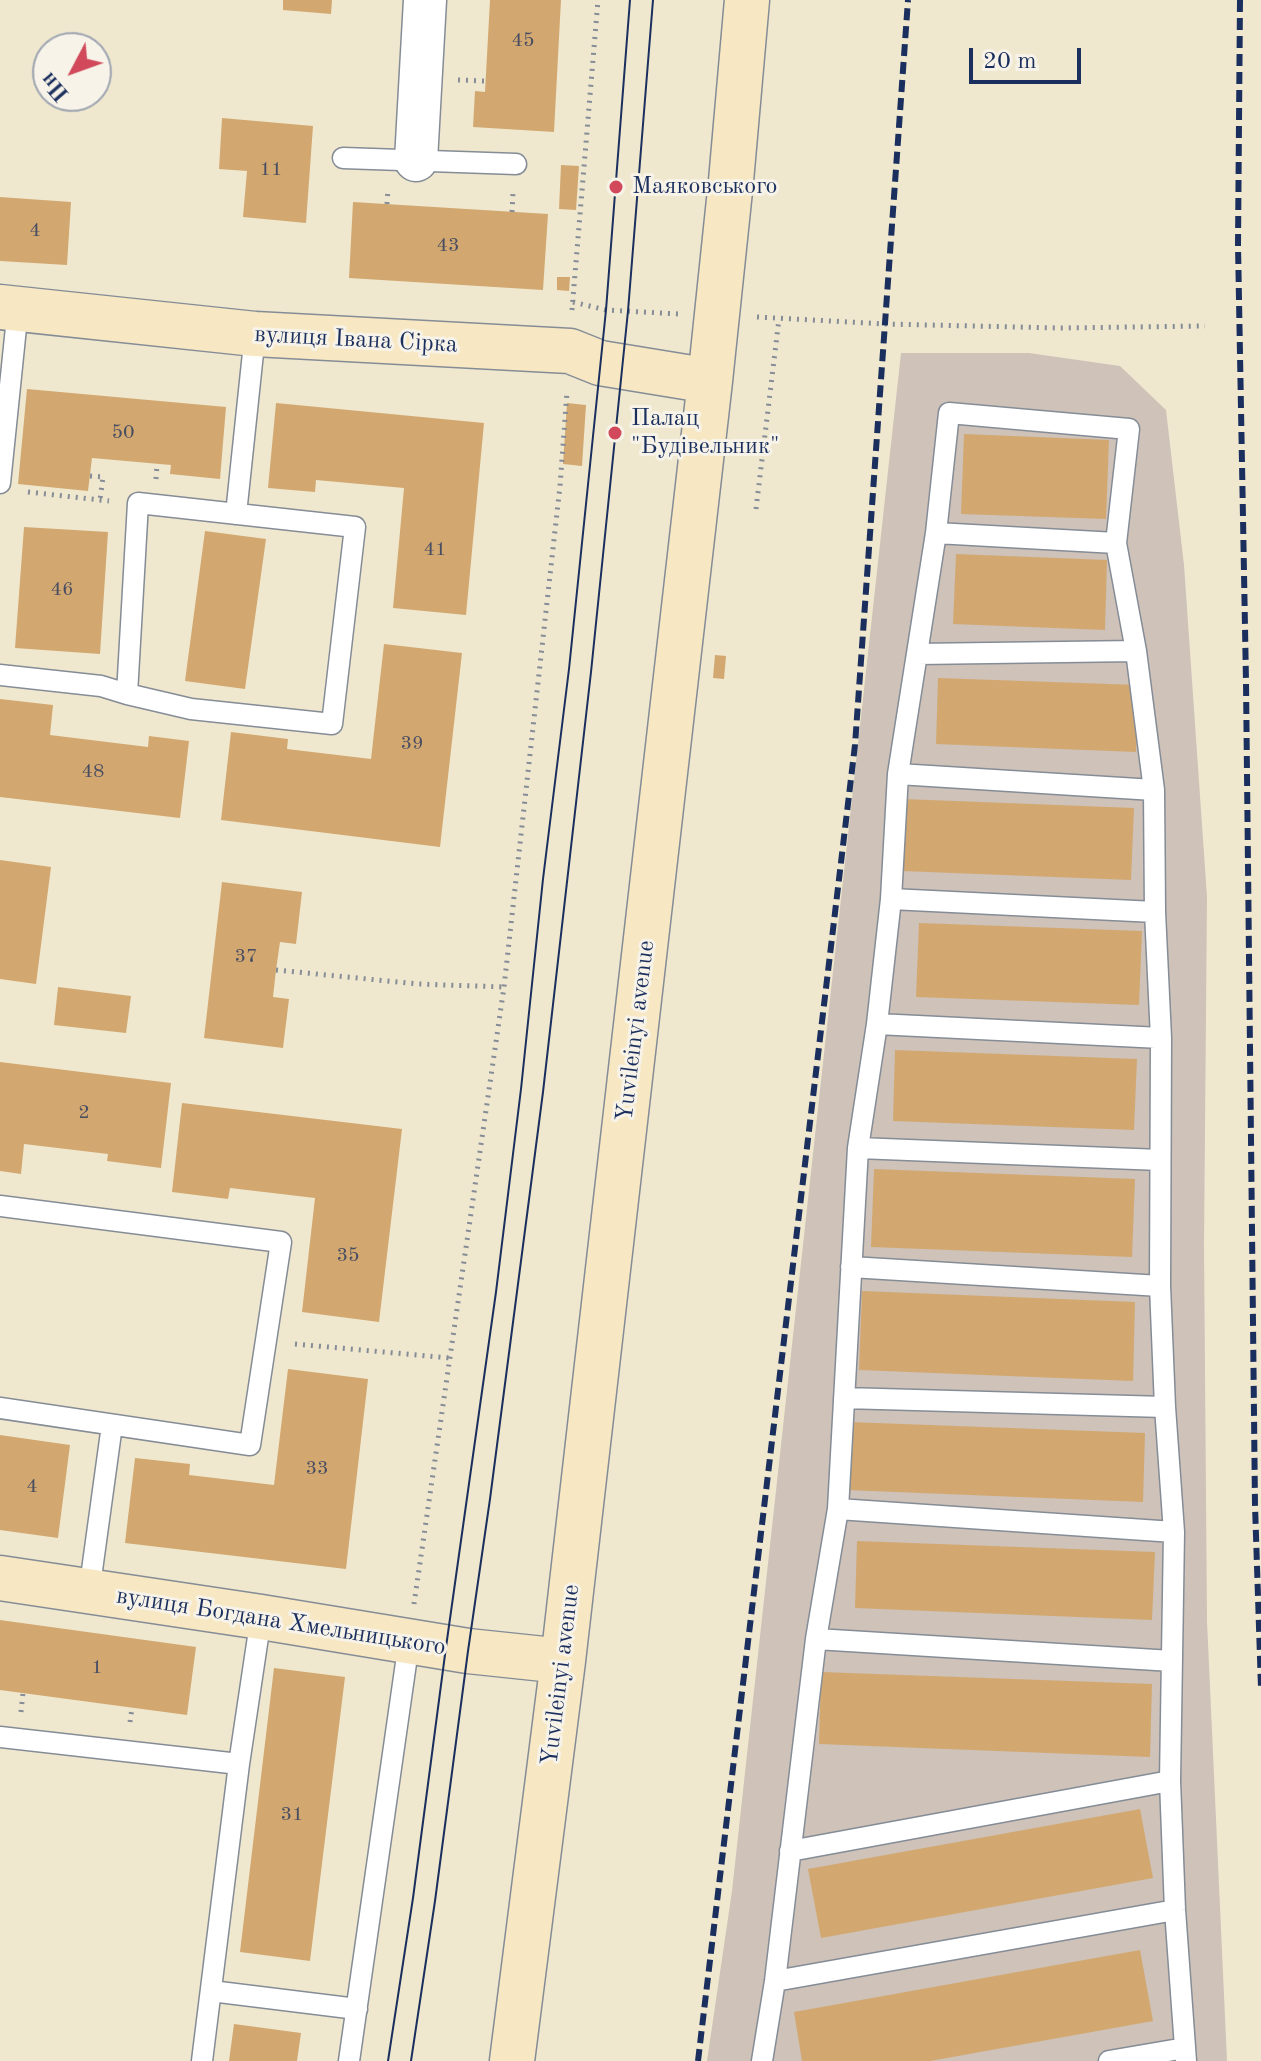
<!DOCTYPE html>
<html>
<head>
<meta charset="utf-8">
<style>
	body { margin:0 }
	#map { position:relative; width:1261px; height:2061px; overflow:hidden; background:#efe8cf; font-family:"Old Standard TT",serif }
	canvas { display:block }
	.north { position:absolute; left:32px; top:32px; width:80px; height:80px; box-sizing:border-box; background:#f7f3e8; border:2px solid #9fa5b1; border-radius:50%; rotate:229deg; font-size:22px; font-weight:700; line-height:32px; text-align:center; color:#1b2f5e }
	.north::after { content:''; display:block; margin:auto; width:28px; height:36px; background:#d1495b; clip-path:polygon(50% 0,100% 100%,50% 72%,0 100%) }
	.scale { position:absolute; left:969px; top:48px; width:112px; height:36px; box-sizing:border-box; border:4px solid #1b2f5e; border-top:0; padding-left:10px; font-size:24px; line-height:28px; white-space:nowrap; color:#1b2f5e; -webkit-text-stroke:6px #f7f3e8; paint-order:stroke }
</style>
</head>
<body>
<div id="map">
<canvas width="1261" height="2061"></canvas>
<div class="north">Пн</div>
<div class="scale">20 m</div>
</div>
<script>
const c = document.querySelector('canvas').getContext('2d');
c.lineJoin = 'round';
function fillPath(path, color) {
  c.fillStyle = color;
  c.fill(path, 'evenodd');
}
function toPath(rows) {
  const path = new Path2D();
  for (const r of rows) {
    path.moveTo(r[0], r[1]);
    for (let i = 2; i < r.length; i += 2) path.lineTo(r[i], r[i + 1]);
  }
  return path;
}
function strokePath(path, color, width, dash) {
  c.strokeStyle = color;
  c.lineWidth = width;
  c.lineCap = dash ? 'butt' : 'round';
  c.setLineDash(dash || []);
  c.stroke(path);
}
function write(font, color, halo, rows, align = 'center') {
  c.font = font + ' "Old Standard TT",serif';
  c.lineWidth = 6;
  c.setLineDash([]);
  c.textBaseline = 'middle';
  c.strokeStyle = halo;
  c.fillStyle = color;
  for (const [text, x, y, turn = 0] of rows) {
    c.save();
    c.translate(x, y);
    c.rotate((+turn || 0) * Math.PI / 180);
    c.textAlign = isNaN(turn) ? turn : align;
    if (halo) c.strokeText(text, 0, 0);
    c.fillText(text, 0, 0);
    c.restore();
  }
}
fillPath(toPath([
	[901,353,1029,353,1120,366,1166,410,1184,565,1207,897,1204,1245,1207,1621,1227,2061,707,2061,732,1891]
]), '#cec2b9');
fillPath(toPath([
	[283,0,332,0,331,14,283,10],
	[490,0,561,0,554,132,473,127,475,91,485,92],
	[222,118,313,126,306,223,243,217,247,171,219,169],
	[561,165,579,166,576,210,559,209],
	[0,197,71,202,67,265,0,261],
	[353,202,548,214,543,290,349,278],
	[557,277,570,277,569,291,557,290],
	[27,389,226,407,220,479,170,474,171,465,92,458,88,491,18,484],
	[276,403,484,423,466,615,393,608,404,488,316,480,315,492,268,488],
	[567,403,586,405,582,466,563,464],
	[964,434,1109,440,1106,519,961,514],
	[24,527,108,532,100,654,15,648],
	[205,531,266,539,245,689,185,681],
	[956,554,1107,560,1105,630,953,624],
	[384,644,462,653,440,847,221,820,231,732,288,739,287,749,371,759],
	[715,655,726,656,724,679,713,678],
	[938,678,1138,685,1136,752,936,744],
	[0,699,53,705,50,735,148,747,149,736,189,741,180,818,0,797],
	[904,799,1134,808,1131,880,902,871],
	[0,860,51,867,36,984,0,979],
	[222,882,302,892,296,944,280,942,276,970,273,997,289,999,283,1048,204,1038],
	[919,923,1142,931,1139,1005,916,997],
	[58,987,131,996,126,1033,54,1025],
	[895,1050,1137,1059,1134,1130,893,1121],
	[0,1062,171,1083,161,1168,107,1161,108,1154,24,1144,21,1174,0,1171],
	[182,1103,402,1129,379,1322,302,1312,315,1198,230,1188,228,1199,172,1192],
	[874,1169,1135,1179,1132,1257,871,1247],
	[862,1291,1135,1302,1133,1381,859,1370],
	[288,1369,368,1379,346,1569,125,1543,135,1458,190,1464,189,1475,274,1485],
	[849,1422,1145,1433,1143,1502,846,1490],
	[0,1435,70,1445,58,1538,0,1530],
	[857,1541,1155,1552,1152,1620,855,1608],
	[0,1620,196,1647,187,1715,0,1690],
	[274,1668,345,1677,310,1961,240,1952],
	[821,1672,1152,1684,1150,1757,819,1744],
	[1140,1809,1153,1878,821,1938,808,1869],
	[1140,1950,1153,2021,930,2061,802,2061,794,2012],
	[234,2024,301,2033,297,2061,229,2061]
]), '#d2a870');
const lane = toPath([
	[343,158,516,164],
	[0,483,18,308],
	[236,514,255,334],
	[936,533,1116,543],
	[917,654,1136,651],
	[0,675,101,686,127,694,191,709,332,724,355,527,138,503,127,694],
	[898,774,1154,790],
	[891,899,1155,912],
	[877,1024,1161,1038],
	[858,1148,1160,1160],
	[0,1206,281,1242,250,1445,0,1408],
	[851,1267,1160,1286],
	[844,1398,1165,1407],
	[838,1509,1174,1532],
	[89,1592,112,1425],
	[816,1639,1172,1661],
	[0,1737,239,1764],
	[790,1851,1170,1781],
	[775,1981,1175,1910],
	[211,1991,357,2009],
	[202,2061,239,1764,261,1617],
	[349,2061,409,1642],
	[762,2061,775,1981,816,1639,838,1509,858,1148,877,1024,891,899,898,774,936,533,949,413,1129,429,1116,543,1136,651,1154,790,1155,912,1161,1038,1160,1286,1165,1407,1174,1532,1170,1781,1175,1910,1186,2061],
	[1109,2061,1185,2048]
]);
const street = toPath([
	[416,160,425,0]
]);
const secondary = toPath([
	[0,307,255,334,570,351,600,363,710,381],
	[0,1578,261,1617,468,1651,563,1661],
	[512,2061,563,1661,710,381,731,181,747,0]
]);
strokePath(lane, '#858c96', 23);
strokePath(street, '#858c96', 45);
strokePath(secondary, '#858c96', 47);
strokePath(toPath([
	[458,80,485,81],
	[387,204,388,189],
	[512,212,513,193],
	[573,302,606,310,679,314],
	[572,310,598,0],
	[757,317,885,324,1060,328,1205,326],
	[90,476,103,477,100,500],
	[156,479,157,464],
	[28,492,109,501],
	[756,509,779,319],
	[276,970,418,984,504,987],
	[295,1344,450,1358],
	[414,1604,504,987,560,486,567,392],
	[21,1712,23,1693],
	[130,1722,132,1708]
]), '#858c96', 5, [2, 6]);
strokePath(lane, '#fff', 20);
strokePath(street, '#fff', 42);
strokePath(secondary, '#f7e8c3', 44);
strokePath(toPath([
	[388,2061,413,1898,446,1647,496,1292,521,1089,543,879,569,669,606,310,630,0],
	[411,2061,435,1901,468,1651,490,1499,543,1092,591,672,628,311,653,0]
]), '#1b2f5e', 2);
strokePath(toPath([
	[1240,0,1238,245,1246,682,1255,1505,1261,1688],
	[698,2061,855,745,908,0]
]), '#1b2f5e', 6, [12, 6]);
for (const [x, y, r, color] of [
	[616,187,8,"#d1495b"],
	[615,433,8,"#d1495b"]
]) {
  const dot = new Path2D();
  dot.arc(x, y, r, 0, 2 * Math.PI);
  c.fillStyle = color;
  c.fill(dot);
  strokePath(dot, '#f7f3e8', 3);
}
write('20px', '#494d62', null, [
	["45",523,41],
	["11",271,170],
	["4",35,231],
	["43",448,246],
	["50",123,433],
	["41",435,550],
	["46",62,590],
	["39",412,744],
	["48",93,772],
	["37",246,957],
	["2",84,1113],
	["35",348,1256],
	["33",317,1469],
	["4",32,1487],
	["1",97,1668],
	["31",292,1815]
]);
write('24px', '#1b2f5e', '#f7f3e8', [
	["Маяковського",632,187],
	["Палац",631,419],
	["\"Будівельник\"",631,447]
], 'left');
write('24px', '#1b2f5e', '#f7f3e8', [
	["вулиця Івана Сірка",356,340,3],
	["Yuvileinyi avenue",636,1031,-83],
	["вулиця Богдана Хмельницького",281,1622,9],
	["Yuvileinyi avenue",561,1675,-83]
]);
</script>
</body>
</html>
